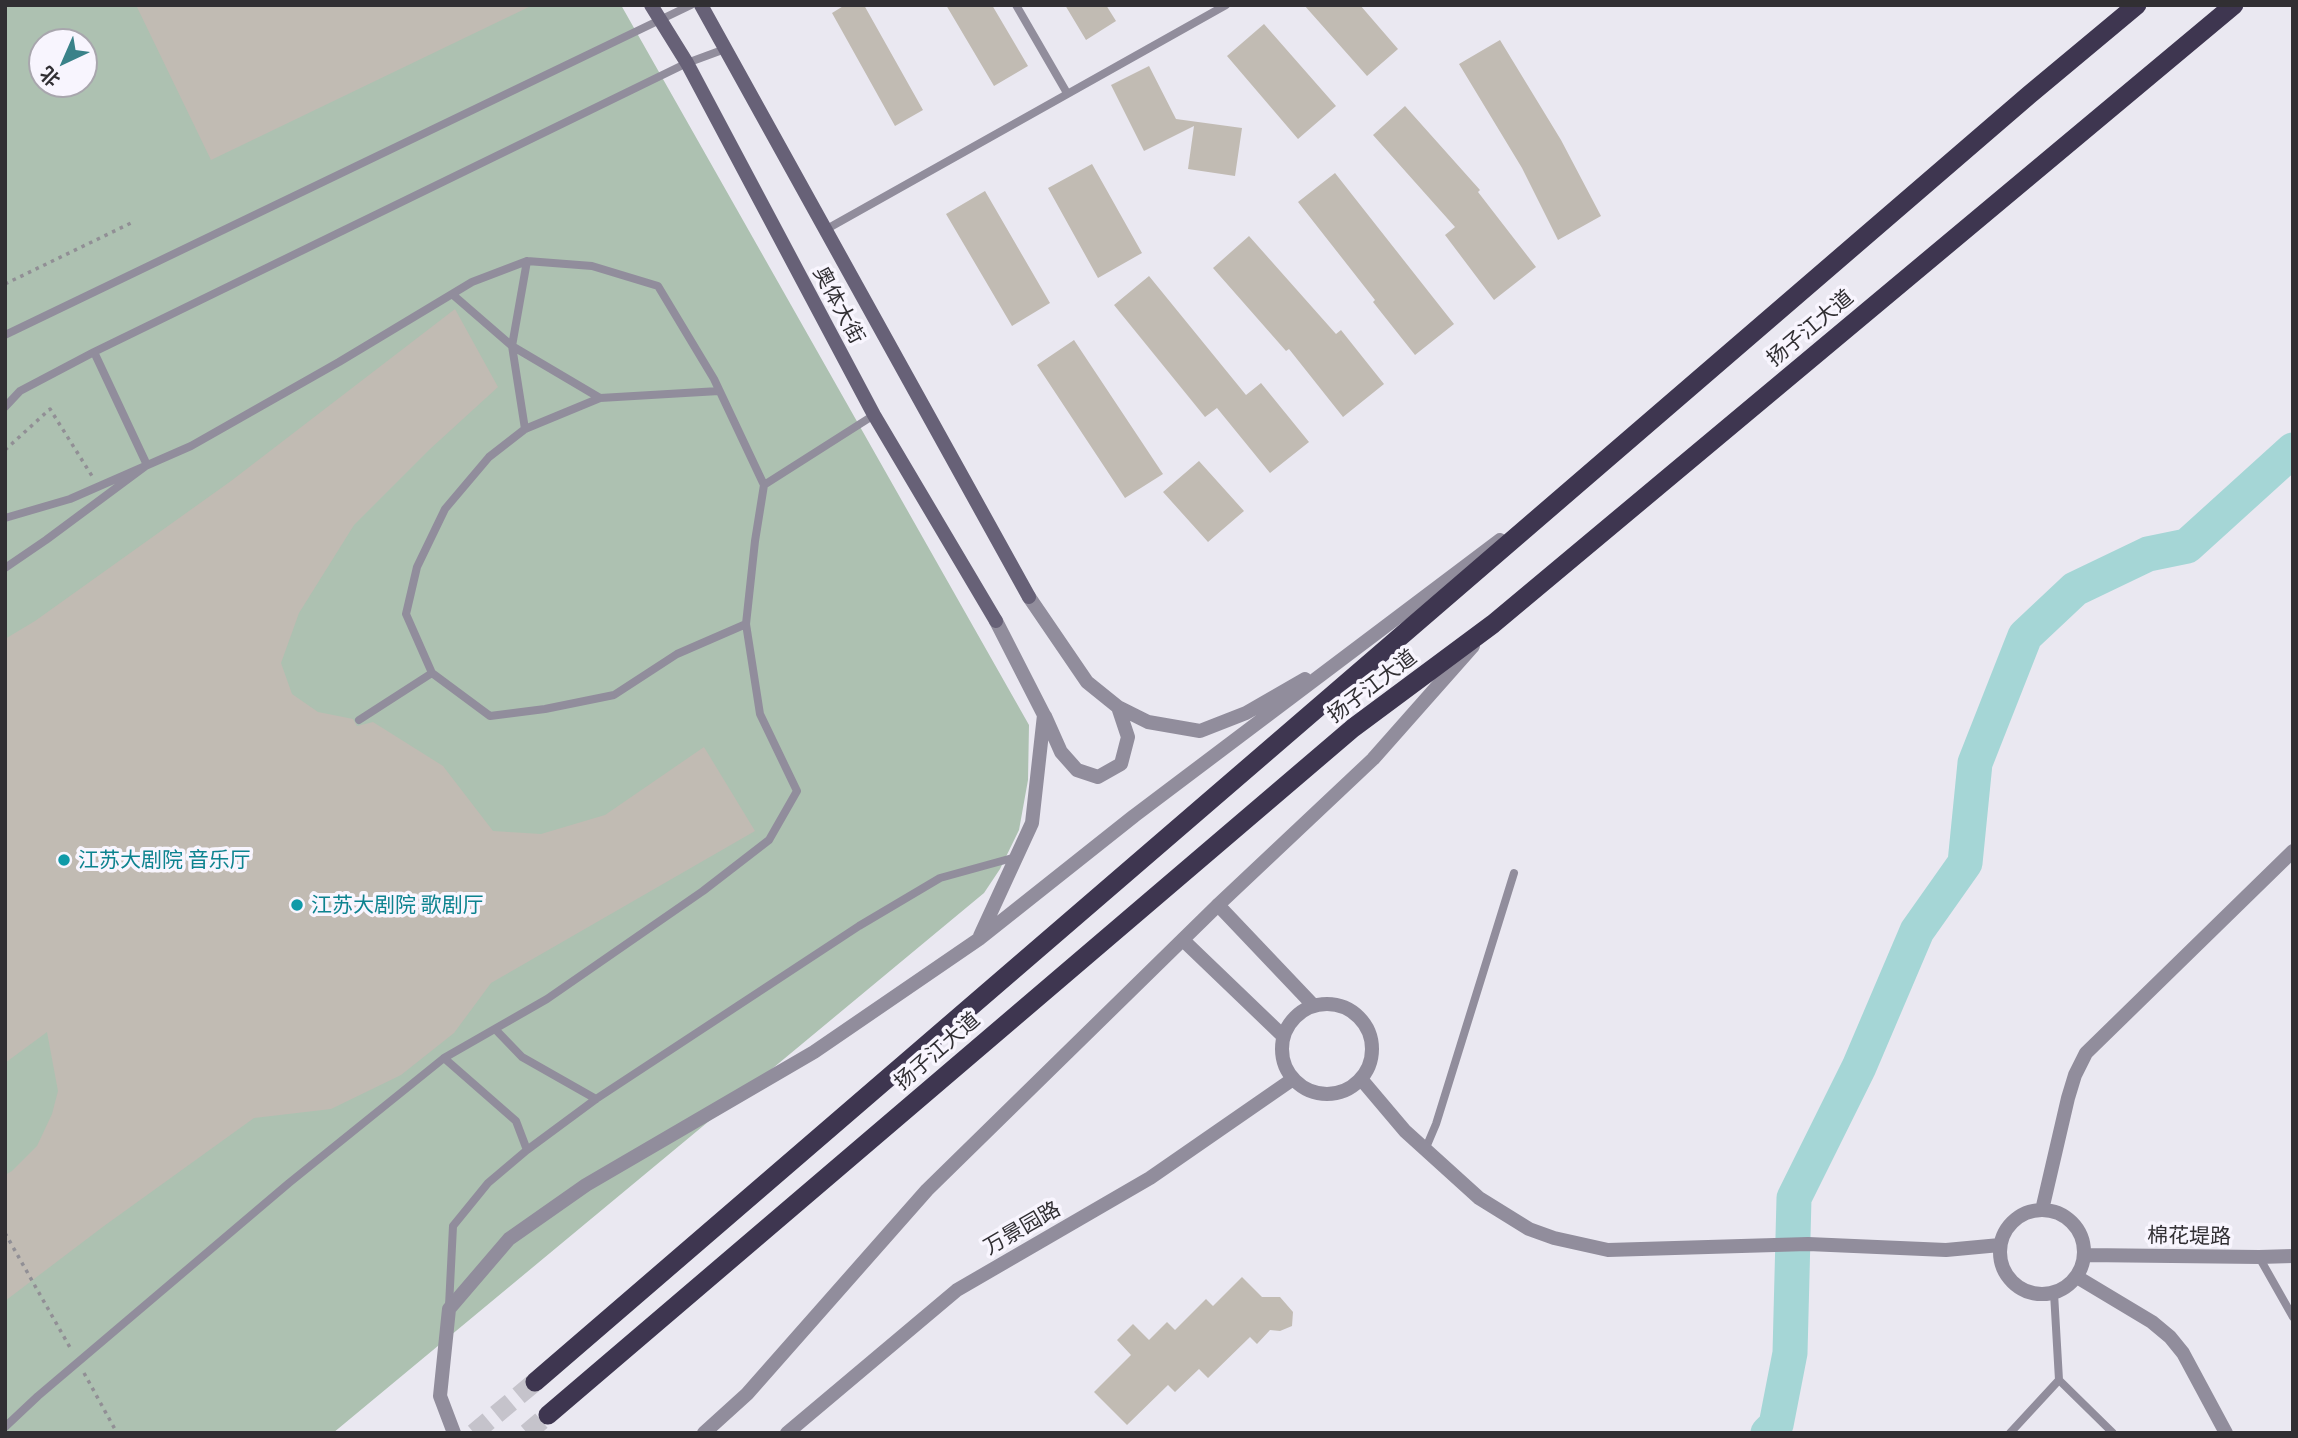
<!DOCTYPE html>
<html>
<head>
<meta charset="utf-8">
<style>
	body { margin:0 }
	#map { position:relative; width:2298px; height:1438px; overflow:hidden; background:#eae8f1; font-family:"Exo 2","Noto Sans SC",sans-serif }
	canvas { display:block }
	.frame { position:absolute; inset:0; border:7px solid #312f33; pointer-events:none }
	.north { position:absolute; left:28px; top:28px; width:70px; height:70px; box-sizing:border-box; background:#f8f5fe; border:2px solid #a8a6ad; border-radius:50%; rotate:224deg; font-size:19px; font-weight:700; line-height:28px; text-align:center; color:#312f33 }
	.north::after { content:''; display:block; margin:auto; width:24px; height:32px; background:#3a8289; clip-path:polygon(50% 0,100% 100%,50% 72%,0 100%) }
</style>
</head>
<body>
<div id="map">
<canvas width="2298" height="1438"></canvas>
<div class="frame"></div>
<div class="north">北</div>
</div>
<script>
const c = document.querySelector('canvas').getContext('2d');
c.lineJoin = 'round';
function fillPath(path, color) {
  c.fillStyle = color;
  c.fill(path, 'evenodd');
}
function toPath(rows) {
  const path = new Path2D();
  for (const r of rows) {
    if (r.length === 3) {
      path.moveTo(r[0] + r[2], r[1]);
      path.arc(r[0], r[1], r[2], 0, 2 * Math.PI);
      continue;
    }
    path.moveTo(r[0], r[1]);
    for (let i = 2; i < r.length; i += 2) path.lineTo(r[i], r[i + 1]);
  }
  return path;
}
function strokePath(path, color, width, dash) {
  c.strokeStyle = color;
  c.lineWidth = width;
  c.lineCap = dash ? 'butt' : 'round';
  c.setLineDash(dash || []);
  c.stroke(path);
}
function write(font, color, halo, rows, align = 'center') {
  c.font = font + ' "Exo 2","Noto Sans SC",sans-serif';
  c.lineWidth = 7;
  c.setLineDash([]);
  c.textBaseline = 'middle';
  c.strokeStyle = halo;
  c.fillStyle = color;
  for (const [text, x, y, turn = 0] of rows) {
    c.save();
    c.translate(x, y);
    c.rotate((+turn || 0) * Math.PI / 180);
    c.textAlign = isNaN(turn) ? turn : align;
    if (halo) c.strokeText(text, 0, 0);
    c.fillText(text, 0, 0);
    c.restore();
  }
}
fillPath(toPath([
	[5,5,621,5,1029,725,1028,780,1019,830,1000,869,984,893,333,1433,5,1433],
	[42,42,84,42,84,84,42,84]
]), '#adc1b1');
strokePath(toPath([
	[1768,1433,1776,1425,1790,1353,1794,1198,1859,1067,1917,931,1965,863,1975,763,2025,636,2075,589,2148,554,2187,546,2293,450]
]), '#a5d6d6', 35);
fillPath(toPath([
	[136,5,533,5,211,160],
	[845,5,864,5,923,110,895,126,832,13],
	[946,5,992,5,1028,66,994,86],
	[1065,5,1106,5,1116,21,1086,40],
	[1304,5,1360,5,1398,49,1367,76],
	[1264,24,1336,106,1298,139,1227,56],
	[1500,40,1561,140,1601,216,1558,240,1522,168,1459,64],
	[1149,66,1176,119,1242,128,1235,176,1188,169,1194,126,1144,151,1111,85],
	[1405,106,1480,190,1478,192,1536,267,1494,300,1445,235,1455,227,1373,135],
	[1092,164,1142,253,1098,278,1048,188],
	[1335,173,1454,324,1415,355,1373,302,1375,300,1298,202],
	[985,191,1050,303,1012,326,946,214],
	[1249,236,1336,334,1341,330,1384,384,1343,417,1289,349,1286,351,1213,268],
	[1149,276,1246,395,1261,383,1309,442,1270,473,1217,408,1205,417,1114,305],
	[455,309,498,387,429,450,354,525,299,613,281,663,292,694,318,712,353,719,357,726,373,722,443,766,493,831,541,834,605,815,704,747,755,831,491,983,454,1033,401,1075,331,1109,254,1118,104,1226,5,1301,5,1175,12,1171,37,1146,52,1114,58,1091,47,1032,5,1063,5,639,35,621,231,481],
	[1074,340,1163,474,1125,498,1037,365],
	[1199,461,1244,511,1208,542,1163,492],
	[1242,1277,1262,1297,1280,1297,1293,1312,1292,1326,1280,1331,1270,1330,1257,1344,1250,1337,1208,1378,1199,1369,1175,1392,1168,1385,1127,1425,1094,1392,1131,1355,1117,1340,1133,1324,1149,1340,1167,1322,1175,1330,1206,1299,1213,1306]
]), '#c1bbb3');
strokePath(toPath([
	[474,1433,535,1382],
	[527,1433,548,1415]
]), '#c5c3cb', 19, [19, 10]);
strokePath(toPath([
	[5,284,131,223],
	[5,450,50,409,92,476],
	[5,1233,72,1351],
	[84,1373,117,1433]
]), '#918f95', 3.5, [3.5, 5]);
strokePath(toPath([
	[1016,5,1067,93],
	[825,230,1226,5],
	[452,294,512,346,600,398],
	[5,335,691,5],
	[719,391,600,398,525,429,489,457,445,509,417,567,406,614,432,673,490,716,545,709,614,695,677,654,746,624],
	[5,407,20,391,94,352,687,63,725,49],
	[525,429,512,346,527,261],
	[764,485,874,415],
	[5,518,70,499,191,446,339,362,472,282,527,261,592,266,658,286,714,379,764,485,755,541,746,624,760,714,797,791,769,840,703,891,547,999,444,1058,289,1183,38,1396,5,1427],
	[5,568,46,540,147,465,94,352],
	[359,720,432,673],
	[495,1029,522,1057,596,1099],
	[444,1058,516,1121,527,1150],
	[1425,1150,1436,1124,1514,873],
	[2259,1257,2293,1317],
	[449,1306,453,1226,488,1183,527,1150,596,1099,859,926,940,878,1016,857],
	[2059,1380,2113,1433],
	[2010,1433,2059,1380,2054,1293]
]), '#918d9c', 8);
strokePath(toPath([
	[1218,905,1313,1005],
	[1184,941,1283,1036],
	[1327,1049,45],
	[1361,1079,1405,1131,1479,1198,1529,1229,1554,1238,1608,1250,1808,1244,1946,1250,2000,1245],
	[2042,1252,42],
	[2042,1210,2068,1098,2075,1075,2086,1053,2293,851],
	[2085,1255,2259,1257,2293,1256],
	[2077,1277,2152,1322,2170,1337,2183,1353,2226,1433],
	[787,1433,957,1290,1150,1178,1293,1079]
]), '#918d9c', 14);
strokePath(toPath([
	[1029,597,1087,682,1118,707,1148,722,1200,731,1246,713,1305,679],
	[1045,716,1061,752,1077,770,1098,777,1121,764,1128,737,1118,707],
	[980,936,1032,823,1044,715,996,621],
	[454,1433,440,1396,449,1309,509,1239,586,1185,814,1052,979,939,1134,816,1500,540],
	[704,1433,747,1394,927,1190,1218,905,1373,759,1473,646]
]), '#918d9c', 14);
strokePath(toPath([
	[651,5,687,63,874,415,996,621],
	[701,5,1029,597]
]), '#676177', 14);
strokePath(toPath([
	[535,1382,2029,95,2137,5],
	[548,1415,1353,728,1493,624,2234,5]
]), '#3e3650', 19);
for (const [x, y, r, color] of [
	[64,860,7,"#0f9aa8"],
	[297,905,7,"#0f9aa8"]
]) {
  const dot = new Path2D();
  dot.arc(x, y, r, 0, 2 * Math.PI);
  c.fillStyle = color;
  c.fill(dot);
  strokePath(dot, '#f8f5fe', 2.5);
}
write('21px', '#312f33', '#f8f5fe', [
	["奥体大街",839,305,62],
	["扬子江大道",1810,328,-40],
	["扬子江大道",1372,686,-37],
	["扬子江大道",937,1051,-41],
	["万景园路",1022,1228,-30],
	["棉花堤路",2189,1236,1]
]);
write('21px', '#0d838f', '#f8f5fe', [
	["江苏大剧院 音乐厅",78,860],
	["江苏大剧院 歌剧厅",311,905]
], 'left');
</script>
</body>
</html>
